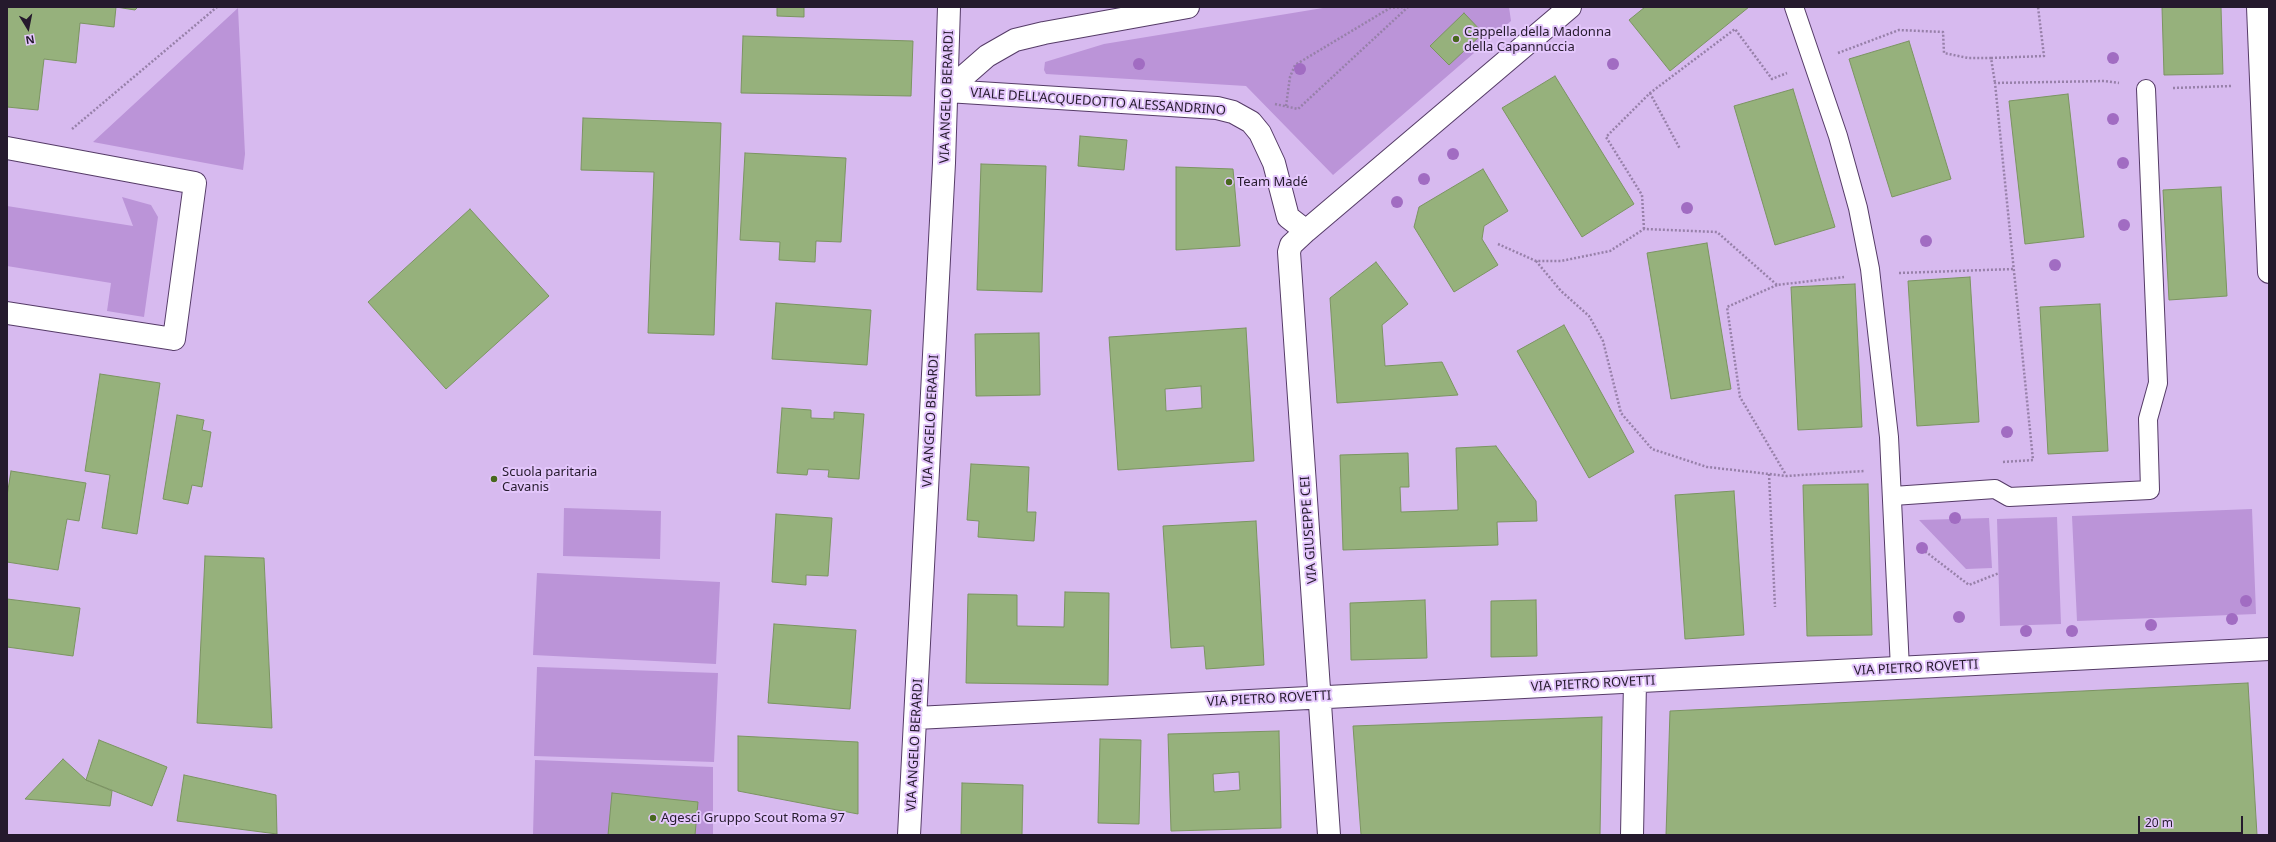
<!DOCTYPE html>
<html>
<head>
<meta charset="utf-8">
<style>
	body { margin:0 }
	#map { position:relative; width:2276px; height:842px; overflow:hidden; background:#d7baef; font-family:"Noto Sans",sans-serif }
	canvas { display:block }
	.frame { position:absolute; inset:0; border:8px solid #251a2d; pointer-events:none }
	.north { position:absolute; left:8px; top:8px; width:40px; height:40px; -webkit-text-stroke:3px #e4c7fc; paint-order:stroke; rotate:170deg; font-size:11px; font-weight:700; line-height:16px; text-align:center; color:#251a2d }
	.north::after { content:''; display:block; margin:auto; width:14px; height:18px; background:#251a2d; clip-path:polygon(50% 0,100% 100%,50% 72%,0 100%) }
	.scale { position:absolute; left:2138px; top:816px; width:105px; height:18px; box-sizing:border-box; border:2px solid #251a2d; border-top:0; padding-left:5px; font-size:12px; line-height:14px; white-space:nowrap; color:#251a2d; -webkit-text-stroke:3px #e4c7fc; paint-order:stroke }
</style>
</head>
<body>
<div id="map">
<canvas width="2276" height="842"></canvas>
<div class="frame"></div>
<div class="north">N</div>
<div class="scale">20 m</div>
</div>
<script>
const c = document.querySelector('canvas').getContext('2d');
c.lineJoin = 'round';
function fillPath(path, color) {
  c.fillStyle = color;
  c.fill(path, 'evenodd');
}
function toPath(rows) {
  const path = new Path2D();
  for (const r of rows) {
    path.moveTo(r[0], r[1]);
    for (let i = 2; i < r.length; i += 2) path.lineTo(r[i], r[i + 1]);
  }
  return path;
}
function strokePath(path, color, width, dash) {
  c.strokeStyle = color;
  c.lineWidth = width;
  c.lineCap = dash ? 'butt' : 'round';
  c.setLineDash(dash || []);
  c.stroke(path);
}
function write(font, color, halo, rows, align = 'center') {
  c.font = font + ' "Noto Sans",sans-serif';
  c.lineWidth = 4;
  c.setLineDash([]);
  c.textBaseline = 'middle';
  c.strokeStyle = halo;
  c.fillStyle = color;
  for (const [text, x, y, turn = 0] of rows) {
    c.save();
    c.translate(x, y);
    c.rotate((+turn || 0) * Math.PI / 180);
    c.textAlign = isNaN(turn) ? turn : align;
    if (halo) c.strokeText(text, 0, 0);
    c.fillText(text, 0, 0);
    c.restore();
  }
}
fillPath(toPath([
	[1329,7,1509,7,1511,21,1333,175,1246,86,1046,74,1044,70,1045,62,1104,44],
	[238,8,245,154,243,170,93,142],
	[122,197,151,205,158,217,144,317,107,311,111,283,7,266,7,206,133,226],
	[564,508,661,511,660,559,563,556],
	[2252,509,2256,614,2077,621,2072,516],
	[2057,517,2061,624,2000,626,1997,519],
	[1989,518,1992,568,1966,569,1919,520],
	[537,573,720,582,716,664,533,655],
	[537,667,718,673,714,762,534,756],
	[535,760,713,767,713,835,533,835]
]), '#bb94d8');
const building = toPath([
	[7,7,138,7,135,10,116,7,114,27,80,23,76,63,44,59,38,110,7,107,7,7],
	[777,7,804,7,804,17,777,16,777,7],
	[1645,7,1749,7,1670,71,1629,20,1645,7],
	[2162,7,2221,7,2223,74,2164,75,2162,7],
	[1464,13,1483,33,1449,65,1430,46,1464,13],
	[743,36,913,41,911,96,741,93,743,36],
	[1909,41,1951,179,1892,197,1849,59,1909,41],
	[1555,76,1634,204,1582,237,1502,108,1555,76],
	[1793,89,1835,227,1775,245,1734,106,1793,89],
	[2068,94,2084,237,2025,244,2009,101,2068,94],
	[583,118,721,123,714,335,648,333,654,172,581,170,583,118],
	[1080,136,1127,140,1124,170,1078,166,1080,136],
	[745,153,846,158,841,242,816,241,815,262,779,260,780,242,740,240,745,153],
	[981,164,1046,166,1042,292,977,290,981,164],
	[1176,167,1233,169,1240,246,1176,250,1176,167],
	[1483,169,1508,211,1484,226,1482,239,1498,265,1454,292,1414,227,1419,207,1483,169],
	[2221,187,2227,296,2169,300,2163,190,2221,187],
	[470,209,549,296,446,389,368,302,470,209],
	[1707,243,1731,389,1671,399,1647,253,1707,243],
	[1376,262,1408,304,1382,325,1385,366,1442,362,1458,395,1337,403,1330,298,1376,262],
	[1970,277,1979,422,1917,426,1908,281,1970,277],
	[1855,284,1862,427,1798,430,1791,287,1855,284],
	[776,303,871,310,867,365,772,359,776,303],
	[2100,304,2108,451,2048,454,2040,307,2100,304],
	[1564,325,1634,452,1589,478,1517,351,1564,325],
	[1246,328,1254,461,1118,470,1109,337,1246,328],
	[1201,386,1202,408,1166,411,1165,389,1201,386],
	[1039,333,1040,395,976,396,975,334,1039,333],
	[100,374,160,383,137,534,102,528,110,475,85,471,100,374],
	[782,408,811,410,811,418,834,419,834,412,864,414,859,479,828,477,829,470,808,469,807,475,777,473,782,408],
	[177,415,204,420,202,430,211,432,202,487,192,485,188,504,163,499,177,415],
	[1496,446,1536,501,1537,521,1497,522,1498,545,1343,550,1340,455,1408,453,1409,487,1400,487,1401,512,1458,510,1456,448,1496,446],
	[971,464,1029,467,1027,512,1036,512,1034,541,978,537,979,521,967,520,971,464],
	[11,471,86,483,79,521,67,519,58,570,7,562,7,496,11,471],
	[1868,484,1872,635,1807,636,1803,485,1868,484],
	[1734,491,1744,635,1685,639,1675,495,1734,491],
	[776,514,832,518,828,576,806,575,806,585,772,582,776,514],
	[1256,521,1264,665,1206,669,1204,646,1171,648,1163,526,1256,521],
	[205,556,264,558,272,728,197,723,205,556],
	[1065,592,1109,593,1108,685,966,683,968,594,1017,595,1017,626,1064,627,1065,592],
	[7,599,80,608,73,656,7,647,7,599],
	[1425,600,1427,658,1351,660,1350,603,1425,600],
	[1536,600,1537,656,1491,657,1491,601,1536,600],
	[774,624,856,630,850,709,768,703,774,624],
	[2248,683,2257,835,1666,835,1670,711,2248,683],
	[1602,717,1600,835,1361,835,1353,726,1602,717],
	[1279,731,1281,828,1171,831,1168,734,1279,731],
	[1239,772,1240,790,1214,792,1213,774,1239,772],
	[738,736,858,742,858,814,738,791,738,736],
	[1100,739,1141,740,1139,824,1098,823,1100,739],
	[99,740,167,767,152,806,86,780,99,740],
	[63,759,86,780,112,791,110,806,25,799,63,759],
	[184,775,276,795,277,834,177,821,184,775],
	[962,783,1023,785,1022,835,961,835,962,783],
	[612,793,698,802,695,835,608,835,612,793]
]);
fillPath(building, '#96b17c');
strokePath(building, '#7b9461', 1);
const lane = toPath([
	[1794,7,1838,136,1858,208,1870,269,1889,437,1900,669],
	[1893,496,1995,489,2009,497,2150,490,2148,419,2158,383,2146,89]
]);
const street = toPath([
	[2258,7,2269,272],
	[947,91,1217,108,1233,112,1251,122,1260,133,1274,163,1288,217,1306,231],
	[947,91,987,56,1015,40,1044,33,1188,7],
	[7,148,195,183,174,339,7,313],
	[916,718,2269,649],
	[909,835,944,163,949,7],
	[1329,835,1289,252,1291,245,1306,231,1570,7],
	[1632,835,1635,682]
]);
strokePath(lane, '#553b67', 20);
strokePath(street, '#553b67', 24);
strokePath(toPath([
	[1838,53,1899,30,1943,32,1944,53,1968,58,1991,58,1995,83],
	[1991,58,2044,56,2038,7],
	[2173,88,2231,86],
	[1650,93,1680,149],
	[1275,104,1298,109,1408,7],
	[1286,106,1290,77,1295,65,1390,8,1403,7],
	[72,129,217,7],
	[1644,229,1642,195,1606,137,1650,93,1735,29,1772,79,1787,73],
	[1498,244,1536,261,1561,261,1610,251,1644,229,1717,232,1777,285,1844,277],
	[1536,261,1561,291,1589,316,1603,341,1621,413,1652,449,1707,467,1769,474,1786,476,1864,471],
	[1899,273,2014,269],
	[1777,285,1727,307,1740,397,1786,475],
	[2003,462,2033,460,1995,83,2105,81,2119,83],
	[1769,474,1775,607],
	[1922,549,1969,585,1999,573]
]), '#9780a9', 2.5, [2, 2]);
strokePath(lane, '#fff', 18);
strokePath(street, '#fff', 22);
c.fillStyle = '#a16cc2';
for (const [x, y] of [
	[2113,58],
	[1139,64],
	[1613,64],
	[1300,69],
	[2113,119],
	[1453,154],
	[2123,163],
	[1424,179],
	[1397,202],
	[1687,208],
	[2124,225],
	[1926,241],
	[2055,265],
	[2007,432],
	[1955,518],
	[1922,548],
	[2246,601],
	[1959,617],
	[2232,619],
	[2151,625],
	[2026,631],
	[2072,631]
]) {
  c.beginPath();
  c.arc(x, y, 6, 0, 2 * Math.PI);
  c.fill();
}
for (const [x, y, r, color] of [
	[1456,39,4,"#48681e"],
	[1229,182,4,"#48681e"],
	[494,479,4,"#48681e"],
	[653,818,4,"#48681e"]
]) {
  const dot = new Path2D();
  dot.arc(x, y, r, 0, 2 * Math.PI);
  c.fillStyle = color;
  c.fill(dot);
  strokePath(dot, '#e4c7fc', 1.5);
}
write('13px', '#251a2d', '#e4c7fc', [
	["Cappella della Madonna",1464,32],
	["della Capannuccia",1464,47],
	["Team Madé",1237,182],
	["Scuola paritaria",502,472],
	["Cavanis",502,487],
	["Agesci Gruppo Scout Roma 97",661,818]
], 'left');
write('13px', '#251a2d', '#e4c7fc', [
	["VIA ANGELO BERARDI",947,97,-88],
	["VIALE DELL'ACQUEDOTTO ALESSANDRINO",1098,102,4],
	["VIA ANGELO BERARDI",931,421,-87],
	["VIA GIUSEPPE CEI",1309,530,-94],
	["VIA PIETRO ROVETTI",1916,668,-3],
	["VIA PIETRO ROVETTI",1593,684,-3],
	["VIA PIETRO ROVETTI",1269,699,-3],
	["VIA ANGELO BERARDI",915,745,-87]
]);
</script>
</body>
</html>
